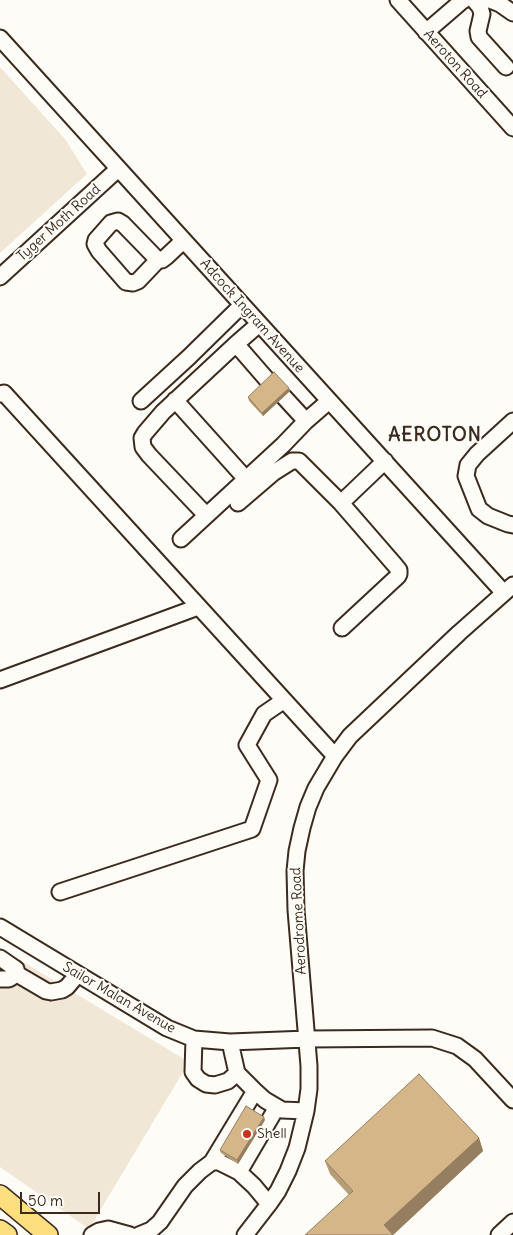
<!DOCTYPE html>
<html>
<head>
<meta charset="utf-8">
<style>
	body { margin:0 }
	#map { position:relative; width:513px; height:1235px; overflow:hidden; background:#fdfcf7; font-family:Delius,sans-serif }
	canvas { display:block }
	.scale { position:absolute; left:20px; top:1192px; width:80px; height:22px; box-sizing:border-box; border:2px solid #3b2a1e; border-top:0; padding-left:6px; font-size:15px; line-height:18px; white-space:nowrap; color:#3b2a1e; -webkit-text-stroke:4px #fdfcf7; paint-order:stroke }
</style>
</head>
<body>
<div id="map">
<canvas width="513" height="1235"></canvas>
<div class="scale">50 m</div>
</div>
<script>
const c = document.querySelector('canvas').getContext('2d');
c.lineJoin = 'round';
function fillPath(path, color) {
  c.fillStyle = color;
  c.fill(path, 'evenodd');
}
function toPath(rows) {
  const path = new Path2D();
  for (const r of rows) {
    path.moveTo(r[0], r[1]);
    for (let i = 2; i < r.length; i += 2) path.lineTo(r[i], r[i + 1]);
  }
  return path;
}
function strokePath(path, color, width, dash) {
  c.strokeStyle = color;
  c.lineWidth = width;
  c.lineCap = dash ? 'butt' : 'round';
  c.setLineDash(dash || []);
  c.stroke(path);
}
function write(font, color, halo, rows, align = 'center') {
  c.font = font + ' Delius,sans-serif';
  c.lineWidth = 4;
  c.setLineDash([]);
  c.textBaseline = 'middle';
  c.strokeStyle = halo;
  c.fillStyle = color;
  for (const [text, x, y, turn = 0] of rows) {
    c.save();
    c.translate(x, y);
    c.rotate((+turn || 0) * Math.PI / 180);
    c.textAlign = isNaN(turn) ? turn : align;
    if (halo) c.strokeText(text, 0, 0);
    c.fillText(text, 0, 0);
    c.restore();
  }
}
fillPath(toPath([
	[0,67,65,139,87,174,0,253],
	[0,948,189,1062,89,1229,0,1167]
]), '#f1e7d6');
const minor = toPath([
	[398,0,513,128],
	[474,0,480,7,482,14,478,31,479,37,506,67],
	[490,0,500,4,513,13],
	[426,32,462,1,464,0],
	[0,38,504,593],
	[158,260,123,224,118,221,111,223,96,240,95,244,99,251,126,282,133,283,138,281,158,260,162,260,166,257,183,241],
	[0,277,118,169],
	[259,324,236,344,269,382],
	[0,394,4,393,335,756],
	[284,397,306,421,329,401],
	[175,400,246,479],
	[141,401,189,357,242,305],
	[513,421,477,454,468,465,466,476,479,509,488,516,508,524,513,525],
	[238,503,273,473,292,461,299,461,341,503,394,564,399,570,399,574,398,576,342,628],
	[341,503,385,461],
	[206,515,149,455,143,447,142,438,145,433,163,412,236,344],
	[181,539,283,445,306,421],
	[0,680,198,607],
	[60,892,252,829,269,780,247,745,264,714,283,701],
	[0,927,167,1028,194,1039,230,1042,307,1039,432,1038,457,1046,475,1059,513,1100],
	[0,958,13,967,16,969,17,974,46,991,51,992,62,990,67,987,78,974],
	[0,979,9,979,17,974],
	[194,1039,193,1072,198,1079,206,1084,215,1085,228,1081,237,1073],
	[230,1042,237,1073,255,1091,265,1100,282,1110,306,1111],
	[212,1162,255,1091],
	[239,1172,277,1107],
	[92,1235,99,1231,108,1229,130,1235],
	[139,1235,151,1230,160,1222,185,1186,200,1171,212,1162,219,1162,239,1172,254,1186,269,1204],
	[245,1235,269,1204,278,1191,288,1171,297,1148,306,1111,309,1089,309,1066,296,910,295,871,297,851,302,828,308,807,316,788,335,756,350,736,459,633,513,585],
	[499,1235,513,1222]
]);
const major = toPath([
	[0,1195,48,1235],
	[0,1230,7,1235]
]);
strokePath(minor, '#3b2a1e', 19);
strokePath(major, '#3b2a1e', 22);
strokePath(minor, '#fdfcf7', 15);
strokePath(major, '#fddf80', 19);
fillPath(toPath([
	[289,388,290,391,263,416,249,401,248,397],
	[265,1120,238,1164,221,1153,220,1150],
	[479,1138,483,1151,393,1235,349,1195,330,1174,325,1161]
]), '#b79d76');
fillPath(toPath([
	[289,388,290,391,263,416,262,413],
	[264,1117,265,1120,238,1164,237,1160],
	[479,1138,483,1151,393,1235,384,1225]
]), '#957f60');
const building = toPath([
	[274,372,289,388,262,413,248,397,274,372],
	[419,1074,479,1138,384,1225,393,1235,305,1235,353,1191,325,1161,419,1074],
	[246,1106,264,1117,237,1160,220,1150,246,1106]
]);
fillPath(building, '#d5b689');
strokePath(building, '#957f60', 1);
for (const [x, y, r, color] of [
	[247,1134,5,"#c8321e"]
]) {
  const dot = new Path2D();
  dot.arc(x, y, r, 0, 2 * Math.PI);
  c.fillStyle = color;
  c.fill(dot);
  strokePath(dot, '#fdfcf7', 2);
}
write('14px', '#3b2a1e', '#fdfcf7', [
	["Aeroton Road",455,64,48],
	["Tyger Moth Road",59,223,-42],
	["Adcock Ingram Avenue",252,316,48],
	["Aerodrome Road",299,921,-93],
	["Sailor Malan Avenue",119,998,30]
]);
write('14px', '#3b2a1e', '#fdfcf7', [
	["Shell",257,1134]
], 'left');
c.letterSpacing = '1px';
write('bold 19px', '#3b2a1e', '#fdfcf7', [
	["AEROTON",435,436]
]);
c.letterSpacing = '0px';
</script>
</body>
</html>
